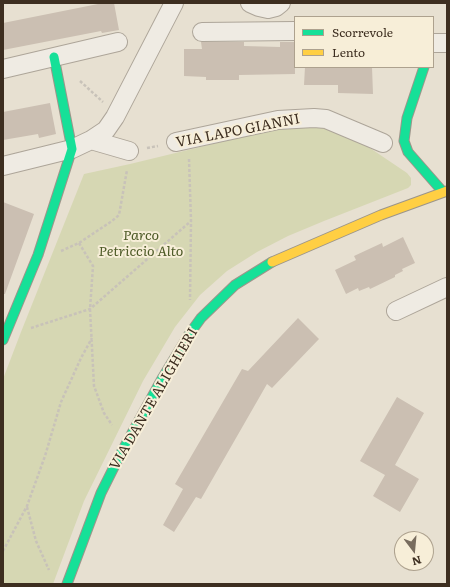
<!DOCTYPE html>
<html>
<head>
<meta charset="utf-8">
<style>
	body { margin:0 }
	#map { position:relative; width:450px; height:587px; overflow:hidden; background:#e7e0d1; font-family:Literata,serif }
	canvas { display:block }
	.frame { position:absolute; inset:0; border:4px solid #3d2e20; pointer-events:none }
	.legend { position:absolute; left:294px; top:16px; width:140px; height:52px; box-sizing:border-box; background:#f7eed8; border:1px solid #ada18e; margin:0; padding:5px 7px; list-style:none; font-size:12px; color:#3d2e20 }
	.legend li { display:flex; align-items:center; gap:8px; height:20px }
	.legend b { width:20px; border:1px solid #ada18e }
	.north { position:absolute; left:394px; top:531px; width:40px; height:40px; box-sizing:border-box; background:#f7eed8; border:1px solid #ada18e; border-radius:50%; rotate:164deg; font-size:11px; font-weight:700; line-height:16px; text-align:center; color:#3d2e20 }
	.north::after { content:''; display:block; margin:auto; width:14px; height:18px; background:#786c5e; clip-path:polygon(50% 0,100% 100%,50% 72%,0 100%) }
</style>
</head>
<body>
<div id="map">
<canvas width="450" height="587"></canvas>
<div class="frame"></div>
<ul class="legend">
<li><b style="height:5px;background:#16e098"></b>Scorrevole</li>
<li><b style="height:5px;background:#ffcf43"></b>Lento</li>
</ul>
<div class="north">N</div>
</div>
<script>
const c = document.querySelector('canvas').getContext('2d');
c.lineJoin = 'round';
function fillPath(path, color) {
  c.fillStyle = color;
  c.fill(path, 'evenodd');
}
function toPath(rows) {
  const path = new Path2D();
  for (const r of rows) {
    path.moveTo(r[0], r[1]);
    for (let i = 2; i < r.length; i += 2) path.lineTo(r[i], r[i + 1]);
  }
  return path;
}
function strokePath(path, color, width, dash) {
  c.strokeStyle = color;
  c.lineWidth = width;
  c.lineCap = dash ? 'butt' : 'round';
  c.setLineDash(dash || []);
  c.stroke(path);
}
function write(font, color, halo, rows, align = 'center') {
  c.font = font + ' Literata,serif';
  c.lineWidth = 4;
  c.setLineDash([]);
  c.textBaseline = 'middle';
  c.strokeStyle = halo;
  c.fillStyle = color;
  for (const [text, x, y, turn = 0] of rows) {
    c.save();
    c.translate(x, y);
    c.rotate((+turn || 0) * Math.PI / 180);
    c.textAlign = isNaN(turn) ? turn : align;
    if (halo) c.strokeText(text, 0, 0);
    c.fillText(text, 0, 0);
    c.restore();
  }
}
fillPath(toPath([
	[287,126,324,127,364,144,407,173,411,178,411,185,408,188,324,221,288,236,257,252,227,271,200,295,175,327,143,381,84,501,53,584,3,584,3,379,21,332,84,174,130,164]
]), '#d6d7b3');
fillPath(toPath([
	[103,3,114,3,119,30,102,33,101,31,3,50,3,23],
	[201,42,244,42,244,46,280,47,280,42,295,42,295,74,239,75,239,80,206,80,206,77,184,76,184,49,202,49],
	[305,67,372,67,373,94,338,93,338,85,304,85],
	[50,103,56,134,39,138,38,134,3,140,3,112],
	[3,202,34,214,5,294,3,294],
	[403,237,415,263,402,269,403,271,395,275,395,277,370,289,369,287,359,291,358,288,346,294,335,270,356,260,354,256,382,243,383,247],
	[298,318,319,339,272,388,267,384,201,499,196,497,174,532,163,525,183,489,175,484,242,369,248,371],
	[397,397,424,413,395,465,419,479,400,512,373,496,385,475,360,461]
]), '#cbbfb2');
const street = toPath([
	[250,3,259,7,268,9,276,7,281,3],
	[202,32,295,31],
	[433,43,447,43],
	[3,69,118,42],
	[91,140,129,151],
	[176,142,278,120,314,118,326,119,383,143],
	[3,166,72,149,91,140,106,130,115,117,174,3],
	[396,311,447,287]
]);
const fast = toPath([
	[424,67,407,118,404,141,408,152,443,192],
	[3,340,38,255,72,149,54,57],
	[67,584,101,493,120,455,163,377,188,336,201,318,235,285,272,262]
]);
const slow = toPath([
	[272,262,381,215,447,191]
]);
strokePath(street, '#ada599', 20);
strokePath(fast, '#9c958a', 11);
strokePath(slow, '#9c958a', 11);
strokePath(toPath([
	[80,81,103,102],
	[147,148,158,146],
	[189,159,191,221,190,300],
	[79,243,93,266,90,309,94,386,104,413,112,425],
	[61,251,79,243,112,221,119,215,127,170],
	[31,328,90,309,191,221],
	[27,507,36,541,49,570],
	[3,551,27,506,45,456,61,402,81,358,92,338]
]), '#c8c2b9', 2.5, [3, 2]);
strokePath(street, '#efebe3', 18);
strokePath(fast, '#16e098', 9);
strokePath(slow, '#ffcf43', 9);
write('14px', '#3d2e20', '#f7eed8', [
	["VIA LAPO GIANNI",238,131,-11],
	["VIA DANTE ALIGHIERI",154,399,-60]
]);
write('italic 14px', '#4d5a26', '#f7eed8', [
	["Parco",141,236],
	["Petriccio Alto",141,252]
]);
</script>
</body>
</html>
